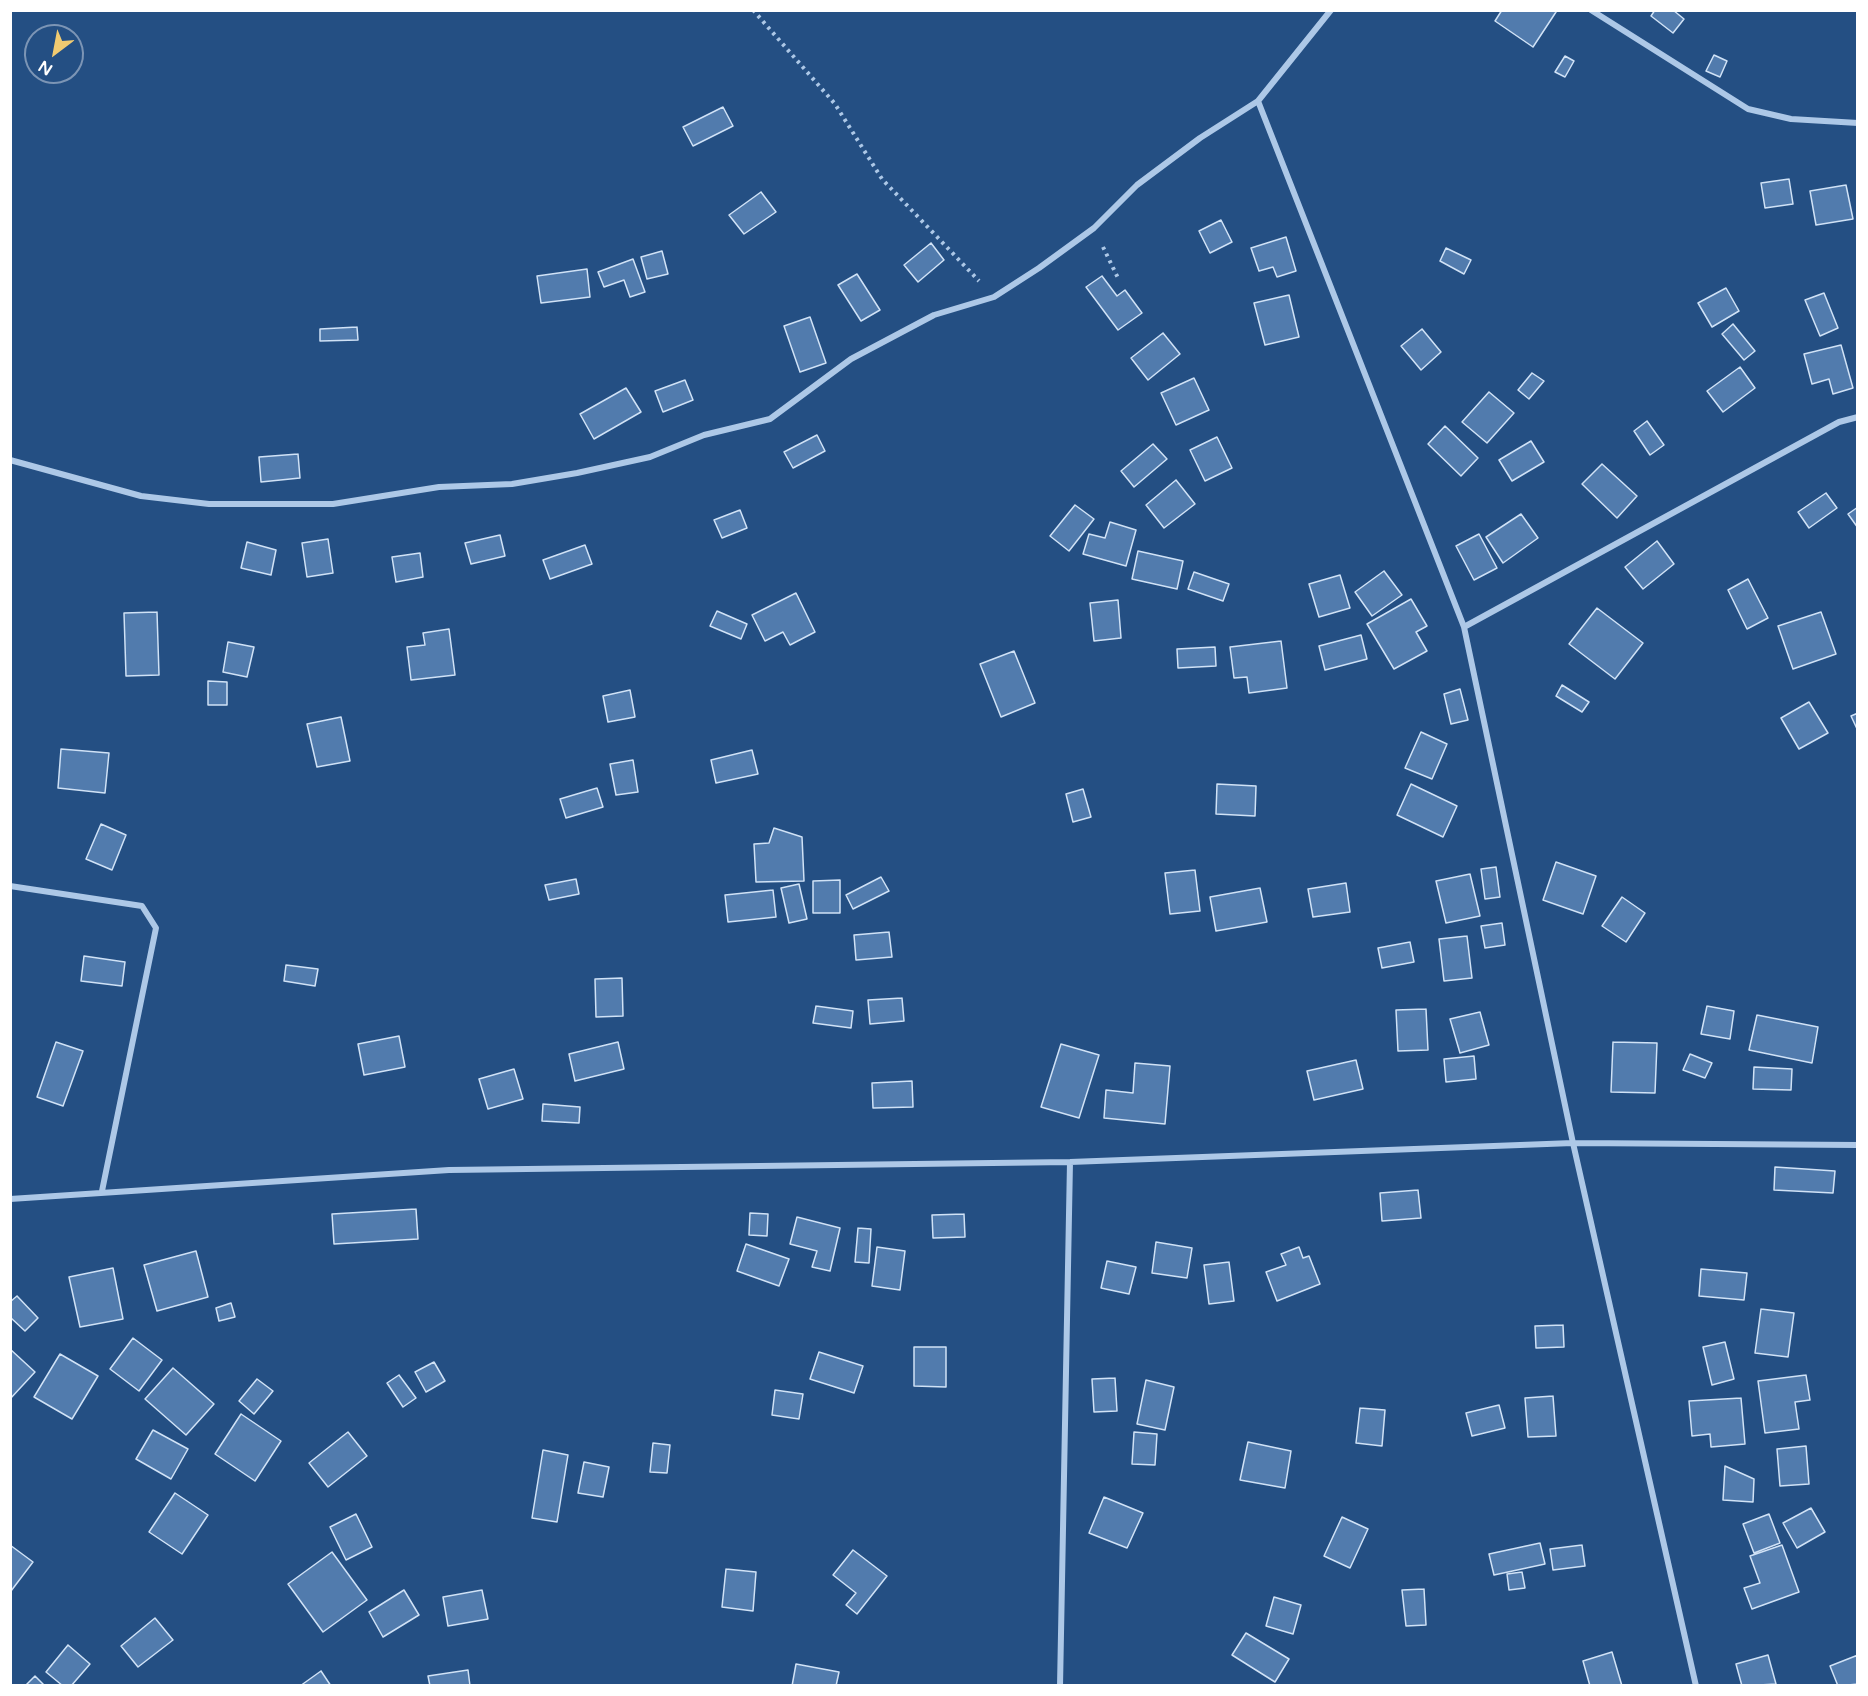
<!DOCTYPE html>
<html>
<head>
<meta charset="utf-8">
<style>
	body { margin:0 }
	#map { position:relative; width:1868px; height:1696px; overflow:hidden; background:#244f83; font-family:"Varela Round",sans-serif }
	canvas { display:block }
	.frame { position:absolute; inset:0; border:12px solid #fff; pointer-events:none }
	.north { position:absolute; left:24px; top:24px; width:60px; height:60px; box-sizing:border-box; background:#244f83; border:2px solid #7c95b5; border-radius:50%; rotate:212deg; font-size:16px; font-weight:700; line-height:24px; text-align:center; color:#fff }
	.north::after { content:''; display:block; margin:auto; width:21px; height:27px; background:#f1cb71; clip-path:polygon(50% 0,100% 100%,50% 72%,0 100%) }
</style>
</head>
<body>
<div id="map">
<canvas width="1868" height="1696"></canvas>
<div class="frame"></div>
<div class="north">N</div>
</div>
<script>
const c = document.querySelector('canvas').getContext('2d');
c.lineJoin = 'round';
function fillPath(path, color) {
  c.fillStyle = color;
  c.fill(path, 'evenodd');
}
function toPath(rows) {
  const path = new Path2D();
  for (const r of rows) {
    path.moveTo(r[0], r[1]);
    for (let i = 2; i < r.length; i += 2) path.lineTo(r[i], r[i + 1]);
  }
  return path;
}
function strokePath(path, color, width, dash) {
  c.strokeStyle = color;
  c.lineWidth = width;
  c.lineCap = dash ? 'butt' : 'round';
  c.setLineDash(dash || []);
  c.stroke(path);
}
const building = toPath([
	[1502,10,1554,10,1556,12,1533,47,1495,21,1502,10],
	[1655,10,1673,10,1684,19,1673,33,1651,16,1655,10],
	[1714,55,1727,61,1720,77,1706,71,1714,55],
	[1565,56,1574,61,1565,77,1555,72,1565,56],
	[723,107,733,126,693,146,683,127,723,107],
	[1789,179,1793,204,1765,208,1761,183,1789,179],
	[1846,185,1853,219,1816,225,1810,191,1846,185],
	[761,192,776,212,744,234,729,215,761,192],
	[1221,220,1232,242,1210,253,1199,231,1221,220],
	[1286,237,1296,271,1277,277,1273,267,1259,271,1251,248,1286,237],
	[931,243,944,260,918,282,904,265,931,243],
	[1446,248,1471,260,1464,274,1440,261,1446,248],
	[662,251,668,274,647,279,641,257,662,251],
	[633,259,645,292,630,297,624,280,604,287,598,272,633,259],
	[587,269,590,297,541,303,537,276,587,269],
	[857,274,880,310,861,321,838,285,857,274],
	[1102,276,1117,296,1125,290,1142,313,1118,330,1086,287,1102,276],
	[1726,288,1739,311,1712,327,1698,303,1726,288],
	[1824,293,1838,328,1820,336,1805,300,1824,293],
	[1289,295,1299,337,1265,345,1254,303,1289,295],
	[810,317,826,363,800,372,784,326,810,317],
	[1733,324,1755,351,1744,360,1722,334,1733,324],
	[357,327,358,340,320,341,320,329,357,327],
	[1422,329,1441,352,1421,370,1401,346,1422,329],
	[1163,333,1180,354,1148,380,1131,358,1163,333],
	[1841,345,1853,388,1833,394,1829,379,1812,384,1804,354,1841,345],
	[1740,367,1755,388,1723,412,1707,391,1740,367],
	[1532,373,1544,381,1529,399,1518,390,1532,373],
	[1194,378,1209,410,1176,425,1161,393,1194,378],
	[685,380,693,400,663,412,655,391,685,380],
	[626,388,641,412,594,439,580,414,626,388],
	[1489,392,1514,413,1487,443,1462,422,1489,392],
	[1647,421,1664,445,1650,455,1634,431,1647,421],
	[1445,426,1478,458,1461,476,1428,444,1445,426],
	[817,435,825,451,793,468,784,452,817,435],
	[1217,437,1232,468,1205,481,1190,450,1217,437],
	[1531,441,1544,462,1512,481,1499,460,1531,441],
	[1153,444,1167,459,1134,487,1121,471,1153,444],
	[298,454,300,478,261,482,259,457,298,454],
	[1602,464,1637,496,1617,518,1582,484,1602,464],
	[1176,480,1195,504,1164,528,1146,505,1176,480],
	[1826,493,1837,508,1809,528,1798,512,1826,493],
	[1075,505,1094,519,1069,551,1050,536,1075,505],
	[1858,507,1858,528,1848,514,1858,507],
	[740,510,747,528,722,538,714,520,740,510],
	[1521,514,1538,538,1503,563,1486,537,1521,514],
	[1110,522,1136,530,1126,566,1083,554,1089,534,1105,538,1110,522],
	[1479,534,1497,568,1474,580,1456,546,1479,534],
	[500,535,505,556,471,564,465,543,500,535],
	[328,539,333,573,307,577,302,543,328,539],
	[1657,541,1674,564,1643,589,1625,567,1657,541],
	[247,542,276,550,271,575,241,568,247,542],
	[585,545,592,564,550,579,543,560,585,545],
	[1138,551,1183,561,1177,589,1132,579,1138,551],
	[420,553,423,577,396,582,392,557,420,553],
	[1384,571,1402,595,1372,616,1355,592,1384,571],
	[1194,572,1229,584,1223,601,1188,589,1194,572],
	[1340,575,1350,608,1319,617,1309,584,1340,575],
	[1748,579,1768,618,1747,629,1728,590,1748,579],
	[796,593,815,632,790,645,783,632,765,641,752,615,796,593],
	[1411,599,1427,626,1416,632,1427,651,1394,669,1367,624,1411,599],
	[1118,600,1121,638,1094,641,1090,603,1118,600],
	[1597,608,1643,643,1615,679,1569,644,1597,608],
	[717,611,747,624,741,639,710,626,717,611],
	[157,612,159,675,126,676,124,613,157,612],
	[1821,612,1836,654,1793,669,1778,626,1821,612],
	[449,629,455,675,411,680,407,647,425,645,423,633,449,629],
	[1361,635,1367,659,1325,670,1319,646,1361,635],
	[1281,641,1287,688,1249,693,1247,677,1234,678,1230,647,1281,641],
	[228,642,254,647,247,677,223,672,228,642],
	[1215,647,1216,666,1178,668,1177,649,1215,647],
	[1014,651,1035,703,1001,717,980,664,1014,651],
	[208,681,227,682,227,705,208,705,208,681],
	[1562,685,1589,702,1582,712,1556,696,1562,685],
	[1460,689,1468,720,1451,724,1444,694,1460,689],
	[630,690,635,717,608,722,603,696,630,690],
	[1809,702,1828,733,1799,749,1781,718,1809,702],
	[1858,713,1858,731,1851,716,1858,713],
	[341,717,350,761,317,767,307,724,341,717],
	[1421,732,1447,744,1432,779,1405,768,1421,732],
	[61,749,109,753,105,793,58,788,61,749],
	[752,750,758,774,716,783,711,760,752,750],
	[633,760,638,792,616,795,610,764,633,760],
	[1217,784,1256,786,1255,816,1216,814,1217,784],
	[1411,784,1457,806,1443,837,1397,815,1411,784],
	[597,788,603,807,566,818,560,799,597,788],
	[1083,789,1091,817,1073,822,1066,794,1083,789],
	[101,824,126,835,112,870,86,859,101,824],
	[774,828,802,837,804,881,756,882,754,844,769,843,774,828],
	[1556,862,1596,876,1583,914,1543,900,1556,862],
	[1496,867,1500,897,1485,899,1481,869,1496,867],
	[1195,870,1200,911,1170,914,1165,873,1195,870],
	[1470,874,1480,916,1446,923,1436,881,1470,874],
	[881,877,889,891,853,909,846,895,881,877],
	[576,879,579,894,549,900,545,885,576,879],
	[840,880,840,913,813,913,813,881,840,880],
	[1346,883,1350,912,1313,917,1308,889,1346,883],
	[799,884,807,919,789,923,781,888,799,884],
	[1260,888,1267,922,1216,931,1210,897,1260,888],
	[773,890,776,917,728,922,725,895,773,890],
	[1622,897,1645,913,1626,942,1602,926,1622,897],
	[1502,923,1505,945,1485,948,1481,926,1502,923],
	[889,932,892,957,856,960,854,935,889,932],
	[1467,936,1472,978,1444,981,1439,939,1467,936],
	[1410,942,1414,962,1382,968,1378,948,1410,942],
	[84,956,125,962,122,986,81,981,84,956],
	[286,965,318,969,315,986,284,981,286,965],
	[622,978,623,1016,596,1017,595,979,622,978],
	[902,998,904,1021,870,1024,868,1000,902,998],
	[816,1006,853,1011,851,1028,813,1023,816,1006],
	[1707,1006,1734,1011,1730,1039,1701,1034,1707,1006],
	[1426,1009,1428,1050,1398,1051,1396,1010,1426,1009],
	[1480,1012,1489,1045,1460,1053,1450,1019,1480,1012],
	[1757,1015,1818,1027,1812,1063,1749,1050,1757,1015],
	[399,1036,405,1067,364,1075,358,1044,399,1036],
	[56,1042,83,1051,63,1106,37,1097,56,1042],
	[618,1042,624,1069,575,1081,569,1054,618,1042],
	[1613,1042,1657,1043,1655,1093,1611,1092,1613,1042],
	[1061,1044,1099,1055,1079,1118,1041,1107,1061,1044],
	[1690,1054,1712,1063,1705,1078,1683,1070,1690,1054],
	[1474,1056,1476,1079,1446,1082,1444,1059,1474,1056],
	[1356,1060,1363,1089,1314,1100,1307,1071,1356,1060],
	[1135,1063,1170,1066,1165,1124,1104,1118,1106,1090,1133,1093,1135,1063],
	[1754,1067,1792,1069,1791,1090,1753,1089,1754,1067],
	[514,1069,523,1099,488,1109,479,1079,514,1069],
	[912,1081,913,1107,873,1108,872,1083,912,1081],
	[543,1104,580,1107,579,1123,542,1121,543,1104],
	[1775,1167,1835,1171,1833,1193,1774,1190,1775,1167],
	[1418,1190,1421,1218,1382,1221,1380,1193,1418,1190],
	[416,1209,418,1239,334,1244,332,1214,416,1209],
	[750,1213,768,1214,767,1236,749,1235,750,1213],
	[964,1214,965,1237,933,1238,932,1215,964,1214],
	[797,1217,840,1228,830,1271,812,1267,817,1251,790,1244,797,1217],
	[858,1228,871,1229,869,1263,855,1262,858,1228],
	[1156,1242,1192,1248,1187,1278,1152,1273,1156,1242],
	[746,1244,789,1259,779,1286,737,1271,746,1244],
	[877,1247,905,1251,900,1290,872,1286,877,1247],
	[1299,1247,1303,1258,1309,1256,1320,1284,1277,1301,1266,1272,1286,1265,1281,1254,1299,1247],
	[196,1251,208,1297,157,1311,144,1265,196,1251],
	[1107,1261,1136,1267,1129,1294,1101,1288,1107,1261],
	[1229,1262,1234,1301,1209,1304,1204,1265,1229,1262],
	[113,1268,123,1319,80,1327,69,1277,113,1268],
	[1701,1269,1747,1273,1744,1300,1699,1296,1701,1269],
	[17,1296,38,1318,25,1331,10,1317,10,1302,17,1296],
	[231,1303,235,1317,219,1321,216,1308,231,1303],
	[1761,1309,1794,1313,1788,1357,1755,1353,1761,1309],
	[1563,1325,1564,1347,1536,1348,1535,1326,1563,1325],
	[133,1338,162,1360,139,1391,110,1369,133,1338],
	[1725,1342,1734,1379,1712,1385,1703,1347,1725,1342],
	[914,1347,946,1347,946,1387,914,1386,914,1347],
	[10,1349,35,1372,10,1399,10,1349],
	[819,1352,863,1366,854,1393,810,1379,819,1352],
	[60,1354,98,1376,72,1419,34,1397,60,1354],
	[434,1362,445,1381,426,1392,415,1372,434,1362],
	[173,1368,214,1404,186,1435,145,1399,173,1368],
	[399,1375,416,1398,403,1407,387,1383,399,1375],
	[1806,1375,1810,1400,1795,1402,1799,1429,1765,1433,1758,1381,1806,1375],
	[1115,1378,1117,1411,1094,1412,1092,1379,1115,1378],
	[257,1379,273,1391,254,1414,239,1401,257,1379],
	[1146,1380,1174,1387,1165,1430,1137,1424,1146,1380],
	[775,1390,803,1394,799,1419,772,1415,775,1390],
	[1553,1396,1556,1436,1528,1437,1525,1398,1553,1396],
	[1741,1398,1745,1444,1711,1447,1710,1434,1692,1436,1689,1401,1741,1398],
	[1499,1405,1505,1428,1472,1436,1466,1413,1499,1405],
	[1360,1408,1385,1410,1382,1446,1356,1443,1360,1408],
	[241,1414,281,1441,255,1481,215,1454,241,1414],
	[153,1430,188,1449,171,1479,136,1459,153,1430],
	[348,1432,367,1456,328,1487,309,1463,348,1432],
	[1134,1432,1157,1434,1155,1465,1132,1464,1134,1432],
	[1248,1442,1291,1451,1285,1488,1240,1480,1248,1442],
	[653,1443,670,1445,667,1473,650,1472,653,1443],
	[1806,1446,1809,1484,1780,1486,1777,1449,1806,1446],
	[543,1450,568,1455,557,1522,532,1518,543,1450],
	[584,1462,609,1467,603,1497,578,1493,584,1462],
	[1725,1466,1754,1479,1753,1502,1723,1500,1725,1466],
	[175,1493,208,1515,182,1554,149,1532,175,1493],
	[1104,1497,1143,1513,1127,1548,1089,1533,1104,1497],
	[1811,1508,1825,1532,1797,1548,1783,1523,1811,1508],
	[356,1514,372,1547,346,1560,330,1527,356,1514],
	[1769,1514,1780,1543,1754,1553,1743,1524,1769,1514],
	[1342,1517,1368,1529,1350,1568,1324,1556,1342,1517],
	[1540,1543,1545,1564,1494,1575,1489,1554,1540,1543],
	[10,1545,33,1562,11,1591,10,1591,10,1545],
	[1582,1545,1585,1566,1553,1570,1550,1549,1582,1545],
	[1782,1545,1799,1592,1752,1609,1744,1588,1760,1583,1750,1556,1782,1545],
	[853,1550,887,1576,857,1614,846,1605,856,1593,833,1575,853,1550],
	[332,1552,367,1600,323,1632,288,1584,332,1552],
	[726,1569,756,1572,753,1611,722,1607,726,1569],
	[1522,1572,1525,1588,1509,1590,1507,1574,1522,1572],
	[1424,1589,1426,1625,1406,1626,1402,1590,1424,1589],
	[404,1590,419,1615,383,1637,369,1612,404,1590],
	[482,1590,488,1619,448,1626,443,1597,482,1590],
	[1274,1597,1301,1605,1293,1634,1266,1626,1274,1597],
	[155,1618,173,1640,138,1667,121,1646,155,1618],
	[1246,1633,1289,1659,1275,1682,1232,1655,1246,1633],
	[68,1645,90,1664,71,1686,63,1686,46,1672,68,1645],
	[1612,1652,1622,1686,1590,1686,1583,1661,1612,1652],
	[1768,1655,1776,1684,1742,1686,1736,1664,1768,1655],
	[1858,1655,1858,1684,1838,1686,1830,1666,1858,1655],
	[796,1664,839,1672,836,1686,792,1686,796,1664],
	[468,1670,470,1686,430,1686,428,1676,468,1670],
	[321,1671,331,1686,300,1686,321,1671],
	[35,1676,45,1686,25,1686,35,1676]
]);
fillPath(building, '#517bad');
strokePath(building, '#d0e2f6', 1.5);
strokePath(toPath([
	[753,10,835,104,882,179,979,281],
	[1103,247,1118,278]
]), '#adc8e7', 4, [3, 4.5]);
strokePath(toPath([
	[1591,10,1748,109,1791,119,1858,123],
	[1258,101,1464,627,1573,1143,1696,1686],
	[10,460,141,496,209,504,333,504,439,487,512,484,577,473,650,457,704,435,770,419,851,359,934,315,994,297,1039,268,1094,228,1137,185,1200,138,1258,101,1331,10],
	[1464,627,1839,422,1858,417],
	[10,886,142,906,156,928,102,1191],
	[10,1199,449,1170,1070,1162,1573,1143,1858,1145],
	[1060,1686,1070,1162]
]), '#adc8e7', 6);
</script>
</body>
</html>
